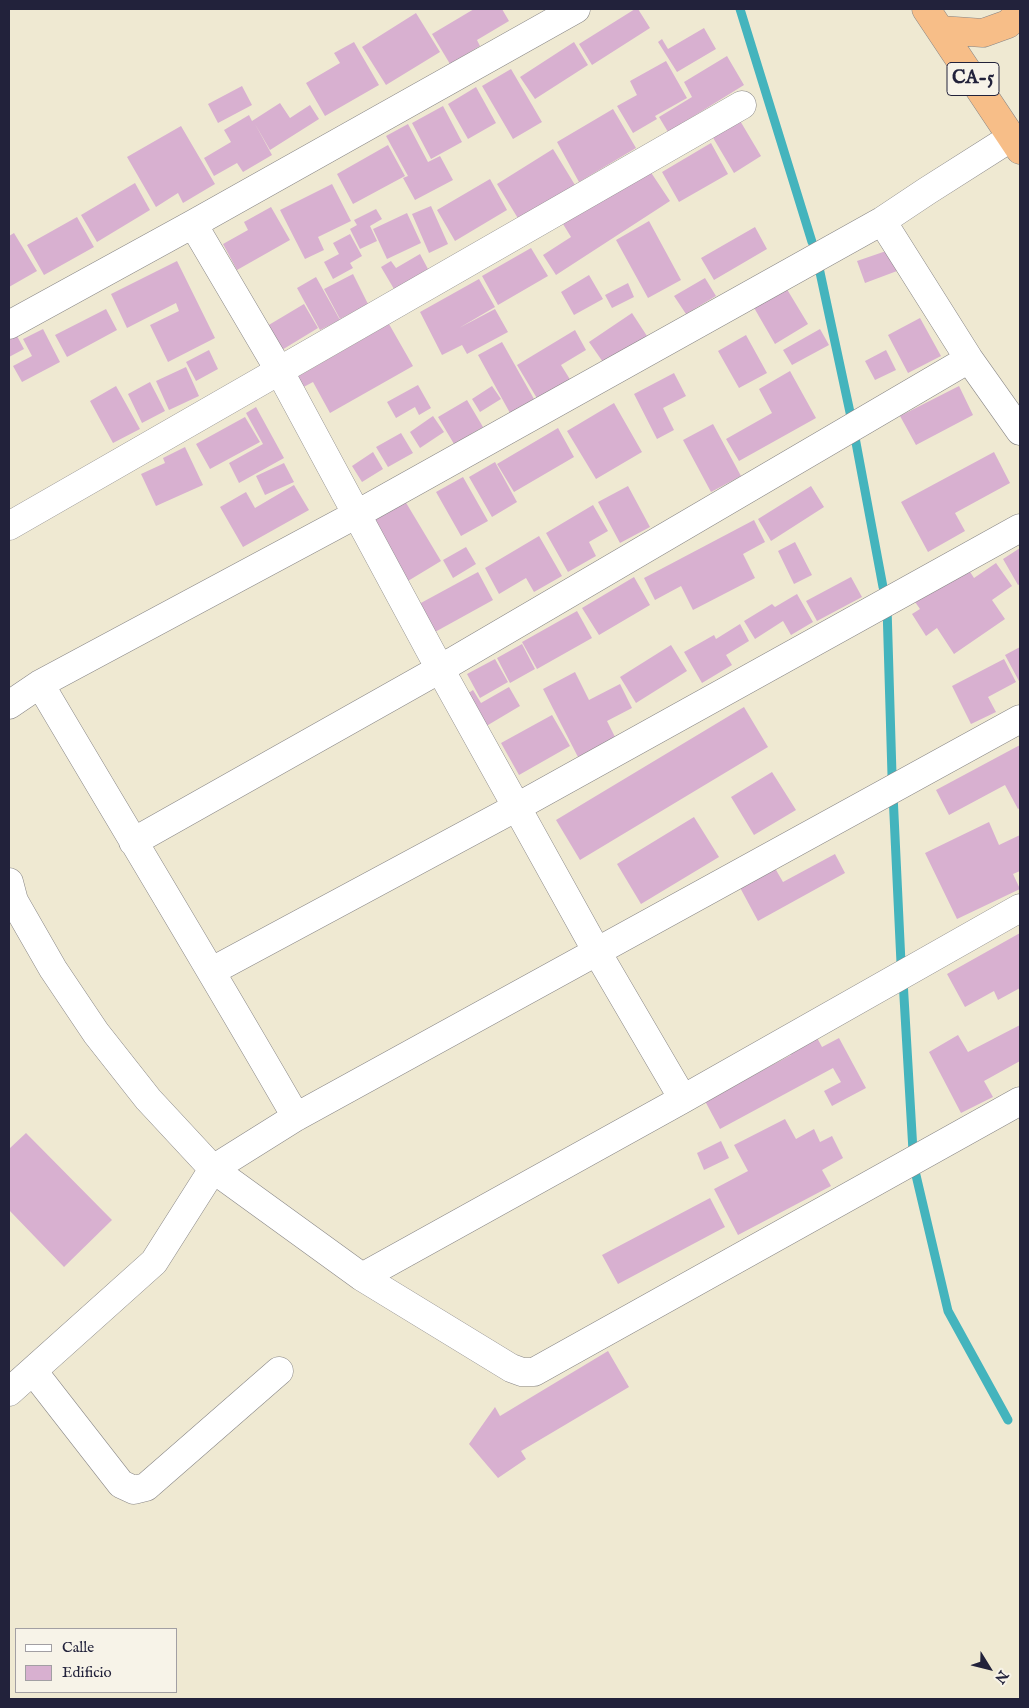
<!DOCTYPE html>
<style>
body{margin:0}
#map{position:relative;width:1029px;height:1708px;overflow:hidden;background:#efe9d2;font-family:"IM FELL English",serif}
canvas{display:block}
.frame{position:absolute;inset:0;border:10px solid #22223b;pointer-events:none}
.legend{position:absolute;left:15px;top:1628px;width:162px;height:65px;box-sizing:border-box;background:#f7f3e8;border:1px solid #a29fa3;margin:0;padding:6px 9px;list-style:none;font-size:15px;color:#22223b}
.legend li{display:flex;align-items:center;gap:10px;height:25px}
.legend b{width:25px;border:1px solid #a29fa3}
.north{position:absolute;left:964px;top:1643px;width:50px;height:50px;-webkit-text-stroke:4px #f7f3e8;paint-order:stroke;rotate:126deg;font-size:14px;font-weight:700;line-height:20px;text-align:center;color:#22223b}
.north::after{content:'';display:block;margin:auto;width:18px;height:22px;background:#22223b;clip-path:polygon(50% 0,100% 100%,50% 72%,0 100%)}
</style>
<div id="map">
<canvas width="1029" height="1708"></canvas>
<div class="frame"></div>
<ul class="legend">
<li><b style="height:6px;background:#fff"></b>Calle</li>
<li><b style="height:14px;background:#d8b0d0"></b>Edificio</li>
</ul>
<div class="north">N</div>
</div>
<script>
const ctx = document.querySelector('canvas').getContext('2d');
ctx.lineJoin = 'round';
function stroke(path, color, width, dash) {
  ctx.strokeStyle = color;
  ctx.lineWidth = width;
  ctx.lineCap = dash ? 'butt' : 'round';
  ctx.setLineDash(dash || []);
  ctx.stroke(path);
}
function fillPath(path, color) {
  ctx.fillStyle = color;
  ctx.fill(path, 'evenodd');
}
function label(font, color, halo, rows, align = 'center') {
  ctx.font = font + ' "IM FELL English",serif';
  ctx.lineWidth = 4.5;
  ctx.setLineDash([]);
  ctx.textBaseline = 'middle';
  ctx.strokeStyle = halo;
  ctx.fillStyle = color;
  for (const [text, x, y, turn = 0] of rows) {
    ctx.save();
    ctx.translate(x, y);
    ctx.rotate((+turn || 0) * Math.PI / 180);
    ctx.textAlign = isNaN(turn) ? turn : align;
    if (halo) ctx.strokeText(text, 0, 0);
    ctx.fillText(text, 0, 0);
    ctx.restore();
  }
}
stroke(new Path2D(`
 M740 9 812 242
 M818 263 851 417
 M854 432 883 587
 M887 607 892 775
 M893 794 901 963
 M903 980 913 1151
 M915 1171 948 1311 1008 1420`), '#44b4bd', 9);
fillPath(new Path2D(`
 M474 9H502L509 21 477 40 480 46 450 64 432 34Z
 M635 9H638L650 28 592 65 579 44Z
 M416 13 440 52 386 85 362 47Z
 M704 28 716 49 677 72 658 42 662 39 668 49Z
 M354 42 379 85 325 116 306 83 340 63 334 53Z
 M574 42 588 65 535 99 520 77Z
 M727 56 744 85 668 132 659 117 692 97 684 82Z
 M666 61 687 98 655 116 657 119 633 133 617 106 637 95 630 81Z
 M511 69 542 122 513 139 482 86Z
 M242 86 252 105 218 123 208 104Z
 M476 87 496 123 468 139 448 104Z
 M280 103 290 118 310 105 319 119 270 150 255 124 272 155 243 172 237 163 214 176 204 158 231 142 224 130 249 115 252 121Z
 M443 106 462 142 431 159 412 123Z
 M613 109 636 148 579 182 557 142Z
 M739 119 761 156 734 173 712 136Z
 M408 124 428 162 440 156 453 180 415 200 403 178 408 176 386 136Z
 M181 126 215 184 183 203 178 193 156 207 127 157Z
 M711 143 728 174 679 202 662 172Z
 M388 145 405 176 353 204 337 174Z
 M553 149 575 185 519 220 497 184Z
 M648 168 670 201 556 275 543 255 571 237 563 224Z
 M490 179 507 210 455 241 437 210Z
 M135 183 150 210 97 242 81 215Z
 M332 184 351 221 318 237 324 250 305 259 280 210Z
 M431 206 448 244 429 253 412 214Z
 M271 207 290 240 237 270 223 244 248 230 244 222Z
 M376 209 382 219 370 226 377 241 360 249 350 229 357 225 354 220Z
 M407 213 421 243 387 259 373 229Z
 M77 217 94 247 44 275 27 245Z
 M649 221 681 280 648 298 616 240Z
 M755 227 767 249 714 280 701 258Z
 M14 233 37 271 9 287V236Z
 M350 234 362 256 350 263 353 268 333 279 324 262 339 254 333 243Z
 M531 248 548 276 498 305 482 276Z
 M889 250 897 271 865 283 857 261Z
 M420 254 428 269 394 289 381 267 391 261 396 268Z
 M177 261 215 338 168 362 150 325 179 311 176 303 127 328 111 294Z
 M353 274 368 304 340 319 324 289Z
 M589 275 603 299 574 315 561 292Z
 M316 277 340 320 320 330 297 288Z
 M705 278 716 296 686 314 674 296Z
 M479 279 495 307 459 328 495 309 508 332 467 354 462 345 442 355 420 312Z
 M628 283 634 297 612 308 605 295Z
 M785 286 808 324 775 344 753 306Z
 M304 304 318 328 272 356 257 332Z
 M106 309 117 330 67 357 55 335Z
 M632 313 647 336 605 365 589 342Z
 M920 318 941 356 908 373 888 335Z
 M389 324 413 366 330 413 313 382 298 390 292 380Z
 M43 329 60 362 22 382 13 366 32 356 23 339Z
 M820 329 829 345 792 365 783 350Z
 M575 330 586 350 561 365 571 381 538 400 517 365Z
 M746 335 767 373 739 388 718 351Z
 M17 336 24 349 9 357V340Z
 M502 342 534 399 510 413 478 355Z
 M209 350 218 369 196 381 186 362Z
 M886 350 896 370 875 380 865 361Z
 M186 367 199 396 169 410 156 381Z
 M790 371 816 418 739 461 726 439 772 413 759 389Z
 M674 373 686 396 663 408 674 430 657 439 634 394Z
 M150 382 165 411 142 423 128 394Z
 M418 385 431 408 419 415 415 407 396 418 387 402Z
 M116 386 140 429 113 443 90 401Z
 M492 386 501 399 480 412 472 399Z
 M959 386 973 415 916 445 900 416Z
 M467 400 483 427 454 444 438 417Z
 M614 403 642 452 596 479 567 431Z
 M256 407 284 458 239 483 229 463 263 444 246 413Z
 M433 416 444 432 420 448 410 432Z
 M245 417 260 442 210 469 196 444Z
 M713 424 741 476 711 492 683 440Z
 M558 428 574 457 514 492 497 464Z
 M401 433 413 453 388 467 376 447Z
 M185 447 203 485 156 506 141 474 165 463 163 458Z
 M373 452 383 469 362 482 352 466Z
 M994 452 1010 483 955 513 965 531 928 552 901 502Z
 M495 462 517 502 492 517 469 477Z
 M284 463 294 482 265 495 256 476Z
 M463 477 488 521 461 536 436 492Z
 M294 485 309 510 243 547 220 507 246 492 255 508Z
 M628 486 650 527 620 543 598 502Z
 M811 486 824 507 771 541 758 519Z
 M405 501 441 561 403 584 367 525Z
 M593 505 608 531 589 542 596 556 568 572 546 533Z
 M754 520 765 542 743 554 755 578 693 610 681 586 655 600 644 578Z
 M539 536 562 576 534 592 526 578 499 594 485 568Z
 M795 542 812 575 794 584 778 551Z
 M466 547 476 564 453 578 443 560Z
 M1020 548V584L1018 585 1003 559Z
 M996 563 1012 586 992 600 1005 619 954 654 937 628 926 636 912 614 920 609 913 599 965 564 974 578Z
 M478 572 493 600 435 632 419 604Z
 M634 577 650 605 599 635 582 608Z
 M851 577 862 597 817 621 806 601Z
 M797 594 813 622 791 635 783 621 755 639 744 621 772 604 775 607Z
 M577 611 592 638 537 669 522 642Z
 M740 624 749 641 726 655 732 665 702 683 684 652 714 635 716 639Z
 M522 644 535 669 510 683 497 658Z
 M671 645 687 671 636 703 620 677Z
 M1020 647V683L1005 655Z
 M495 659 508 682 480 698 467 674Z
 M1004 659 1016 682 988 697 996 712 971 724 952 686Z
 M575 672 589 700 620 684 632 708 607 721 615 737 578 757 543 689Z
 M509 687 520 706 483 728 464 696 473 690 481 703Z
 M744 707 768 747 580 860 556 820Z
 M552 715 570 746 519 775 501 743Z
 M1020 745V808L1018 809 1005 785 949 815 936 790Z
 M772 772 796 810 754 835 731 797Z
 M694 817 719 857 641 904 617 864Z
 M989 822 999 845 1020 835V871L1013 874 1020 889 957 919 925 853Z
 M835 854 845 873 758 921 737 882 772 863 783 882Z
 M1020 933V988L998 1000 994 991 965 1007 947 974Z
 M1020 1025V1061L984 1081 993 1097 961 1113 929 1052 958 1035 968 1052Z
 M815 1034 822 1047 839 1038 866 1088 832 1106 824 1091 841 1082 833 1068 720 1129 705 1101 791 1055 787 1048Z
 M785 1119 796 1139 814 1129 820 1142 832 1136 843 1158 822 1170 831 1186 738 1235 714 1189 748 1171 734 1145Z
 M26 1133 112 1220 64 1267 9 1210V1149Z
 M721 1141 729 1158 704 1170 697 1153Z
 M710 1198 725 1227 618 1284 602 1255Z
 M608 1351 629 1387 521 1451 526 1459 498 1478 469 1444 495 1407 500 1416Z`), '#d8b0d0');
const minor = new Path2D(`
 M882 221 969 359 1020 431
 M193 224 279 370 440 669 597 952 683 1099
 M9 325 193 224 576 9
 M9 526 742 105
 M40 684C125 828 212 971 296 1117
 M9 705 40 684 357 514 882 221 927 191 1012 137
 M133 842 440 669 969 359
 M9 882 14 901 53 969 96 1033 148 1099 213 1169 362 1277 511 1368 522 1372H534L1020 1101
 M212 971 517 807 1020 528
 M362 1277 683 1099 1020 908
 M33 1371 121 1484 134 1490 146 1487 279 1371
 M9 1392 154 1262 213 1169 296 1117 1020 719`);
const trunk = new Path2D(`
 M926 9 1020 150
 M941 30 983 33 1008 24 1020 12`);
stroke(minor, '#888686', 29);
stroke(trunk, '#888686', 29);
stroke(minor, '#fff', 28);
stroke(trunk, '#f7be88', 28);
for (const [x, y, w] of [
 [973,79,52]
]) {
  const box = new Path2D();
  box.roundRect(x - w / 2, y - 16.5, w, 33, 4);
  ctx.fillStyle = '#f7f3e8';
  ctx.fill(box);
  stroke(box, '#22223b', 1);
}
label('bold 19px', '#22223b', null, [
 ["CA-5",973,79]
]);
</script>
